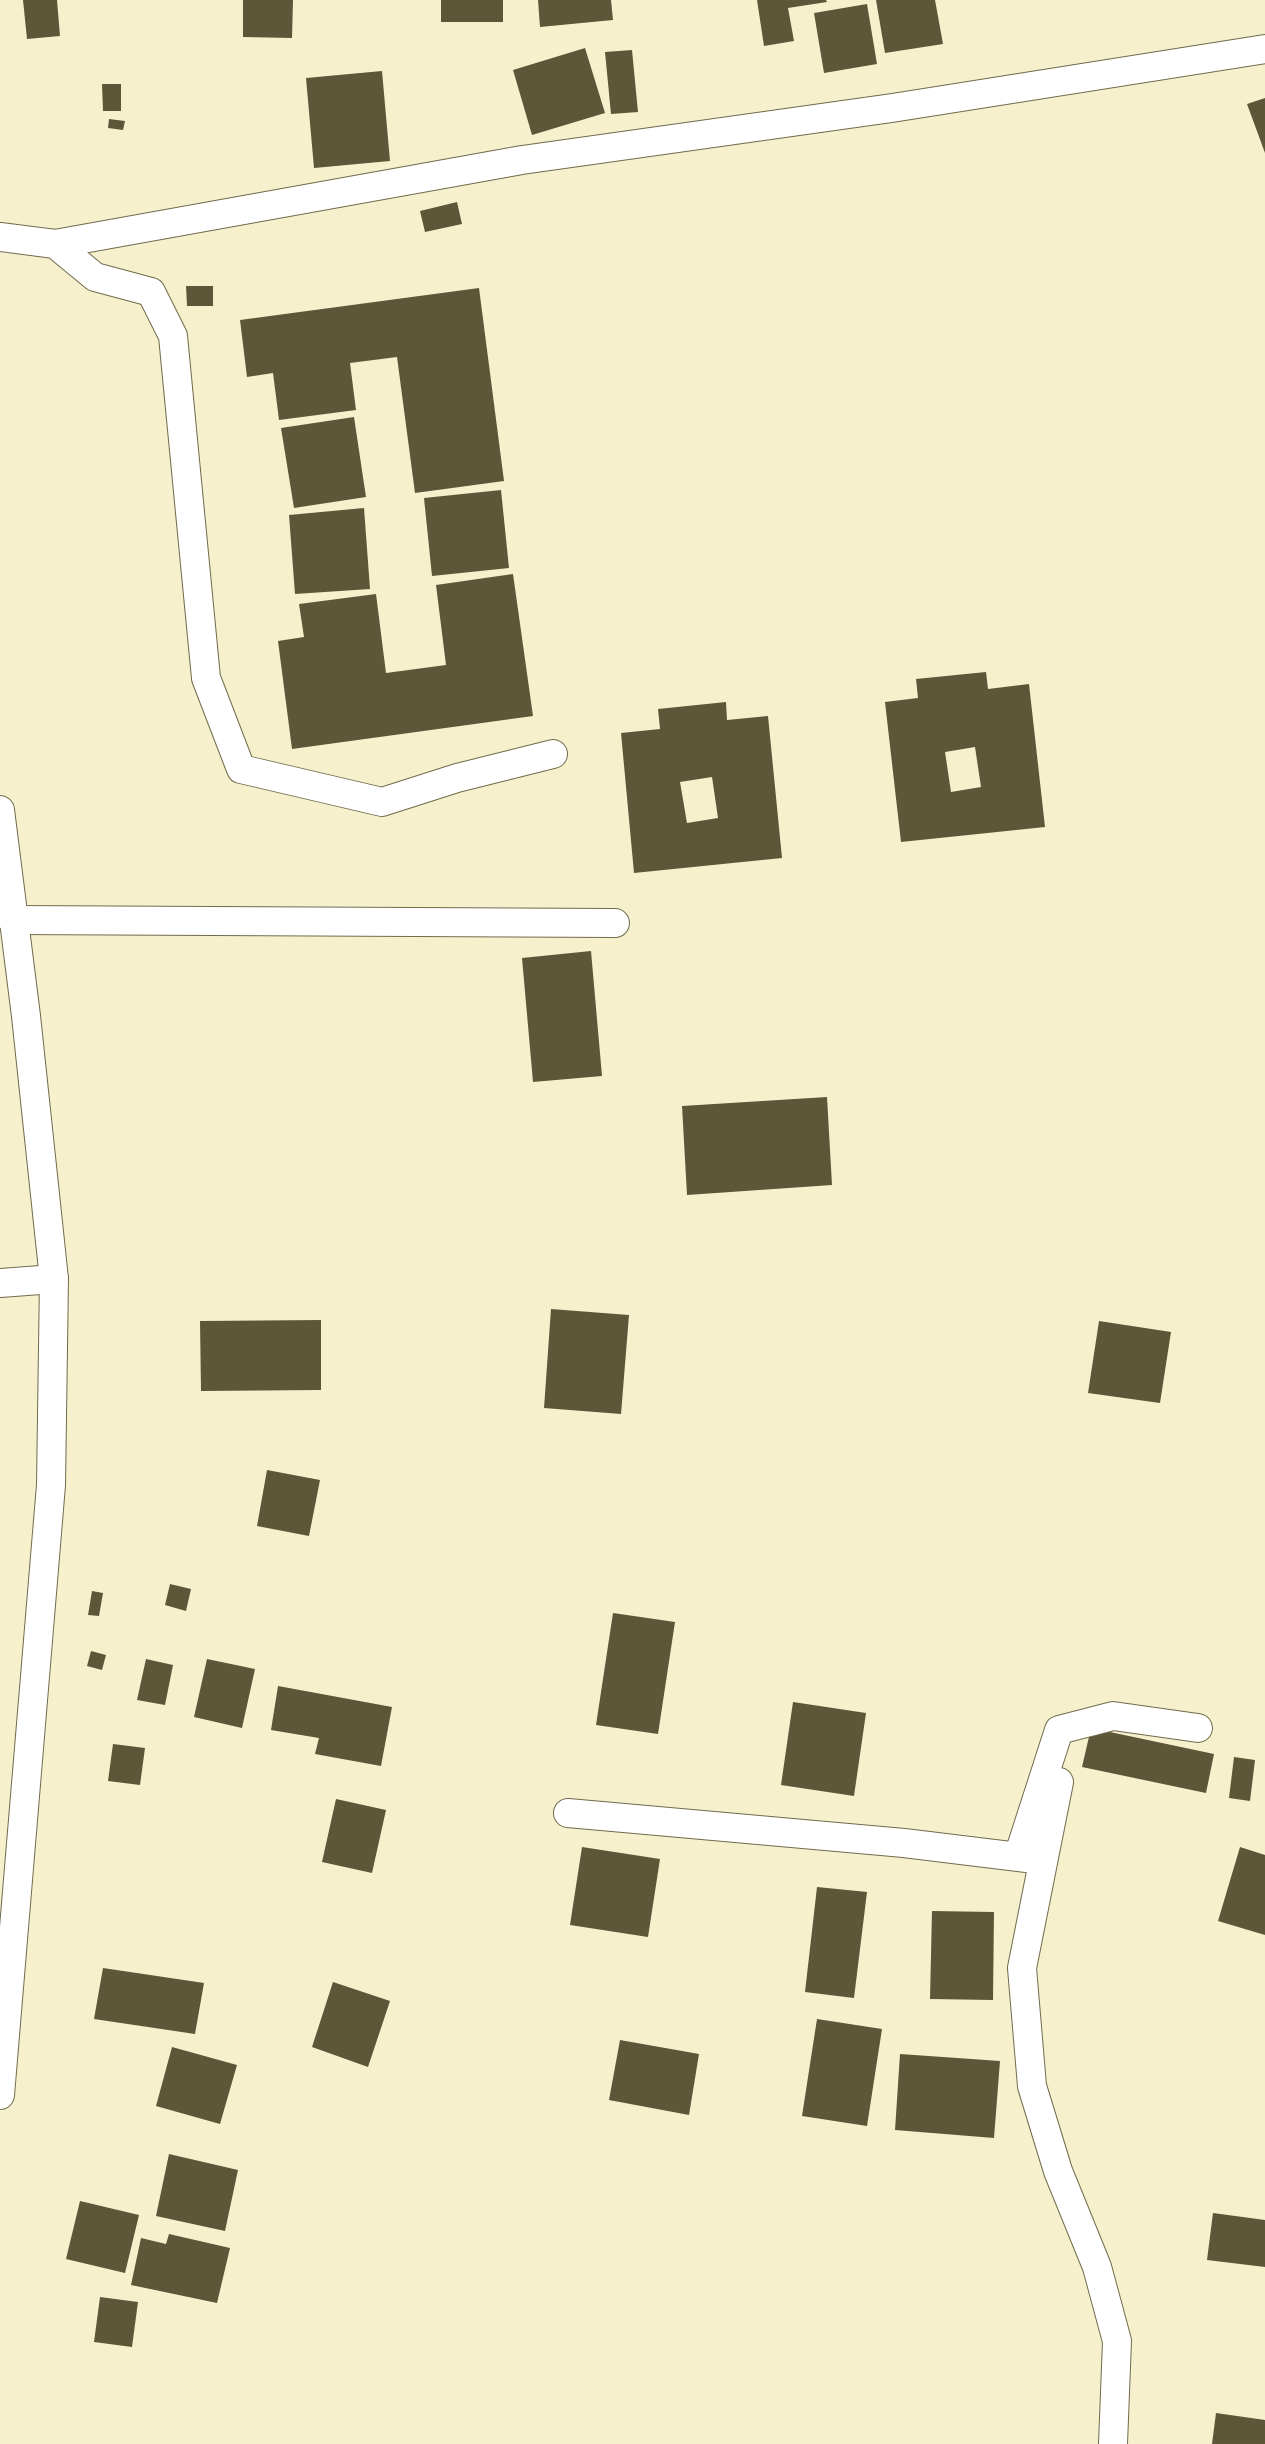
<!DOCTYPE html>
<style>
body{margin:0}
canvas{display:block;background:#f6f0cd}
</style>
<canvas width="1265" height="2444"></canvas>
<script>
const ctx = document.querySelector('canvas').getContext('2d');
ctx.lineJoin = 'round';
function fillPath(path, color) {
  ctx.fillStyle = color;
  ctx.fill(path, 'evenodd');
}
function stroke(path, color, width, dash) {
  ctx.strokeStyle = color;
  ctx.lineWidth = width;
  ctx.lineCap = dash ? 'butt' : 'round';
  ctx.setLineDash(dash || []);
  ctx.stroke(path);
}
fillPath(new Path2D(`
 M23 0H57L60 36 27 39Z
 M243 0H293L292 38 243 37Z
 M441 0H503V22H441Z
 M538 0H611L613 20 540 27Z
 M757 0H826L827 2 788 8 794 41 764 46Z
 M876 0H935L943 44 885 53Z
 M867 4 877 64 824 73 814 13Z
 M585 48 605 113 532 135 513 70Z
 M632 50 638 112 611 114 605 52Z
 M382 71 390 161 314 168 306 78Z
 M102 84H121V111H103Z
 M1265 98V153L1247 104Z
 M109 119 125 121 123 130 108 128Z
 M457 202 462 224 425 232 420 211Z
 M186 286H213V306H187Z
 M479 288 504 481 415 493 397 357 350 363 356 410 279 420 273 373 247 377 240 320Z
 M354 417 366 497 294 508 281 428Z
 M501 490 509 568 432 576 424 498Z
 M364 508 370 589 295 594 289 515Z
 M513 574 533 716 292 749 278 641 304 637 299 604 376 594 386 673 446 665 436 585Z
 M986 672 988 689 1029 684 1045 827 901 842 885 702 918 698 916 679ZM975 747 981 787 951 792 945 752Z
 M726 702 727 720 768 716 782 858 634 873 621 733 660 729 658 709ZM712 777 718 818 687 823 680 782Z
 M591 951 602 1076 533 1082 522 958Z
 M827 1097 832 1185 687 1195 682 1106Z
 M551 1309 629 1315 621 1414 544 1408Z
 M321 1320V1390L201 1391 200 1321Z
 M1099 1321 1171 1332 1160 1403 1088 1393Z
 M267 1470 320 1480 309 1536 257 1526Z
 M170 1584 191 1589 186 1611 165 1605Z
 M92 1591 103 1593 99 1616 88 1615Z
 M613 1613 675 1622 658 1734 596 1725Z
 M91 1651 106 1655 102 1670 87 1666Z
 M146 1659 173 1665 165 1705 137 1700Z
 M207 1659 255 1669 242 1728 194 1717Z
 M278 1686 392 1707 381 1766 315 1754 319 1738 271 1730Z
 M793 1702 866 1713 854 1796 781 1785Z
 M1091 1728 1214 1754 1206 1793 1082 1767Z
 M113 1744 145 1748 140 1785 108 1781Z
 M1234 1757 1255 1760 1250 1801 1229 1798Z
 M336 1799 386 1810 372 1873 322 1862Z
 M582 1847 660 1859 648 1937 570 1925Z
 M1240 1847 1265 1855V1935L1218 1921Z
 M817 1887 867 1892 854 1998 805 1992Z
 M932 1911 994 1912 993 2000 930 1999Z
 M103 1968 204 1983 195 2034 94 2019Z
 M333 1982 390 2001 368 2067 312 2047Z
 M817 2019 882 2029 867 2126 802 2116Z
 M620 2040 699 2054 689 2115 609 2100Z
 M172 2047 237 2065 220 2124 156 2106Z
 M900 2054 1000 2061 994 2138 895 2130Z
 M169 2154 238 2170 225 2231 156 2216Z
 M80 2201 139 2215 125 2273 66 2259Z
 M1213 2213 1265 2220V2267L1207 2260Z
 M169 2234 230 2248 217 2303 131 2285 141 2238 166 2244Z
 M100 2297 138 2302 132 2347 94 2342Z
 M1216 2413 1265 2420V2444H1212Z`), '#5d5739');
const minor = new Path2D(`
 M0 237 55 244 522 160 892 108 1265 49
 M55 244 95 277 151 292 173 336 206 678 241 769 382 802 457 778 553 754
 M12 920 615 923
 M0 1283 54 1279
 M1059 1782 1022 1968 1032 2086 1058 2171 1097 2267 1117 2341 1113 2444
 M568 1813 904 1843 1043 1860
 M1018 1857 1059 1730 1113 1716 1198 1728`);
const secondary = new Path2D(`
 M0 810 26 1016 54 1279 51 1485 0 2095`);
stroke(minor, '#716b4c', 30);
stroke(secondary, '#716b4c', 30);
stroke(minor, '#fff', 28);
stroke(secondary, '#fff', 28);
</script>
